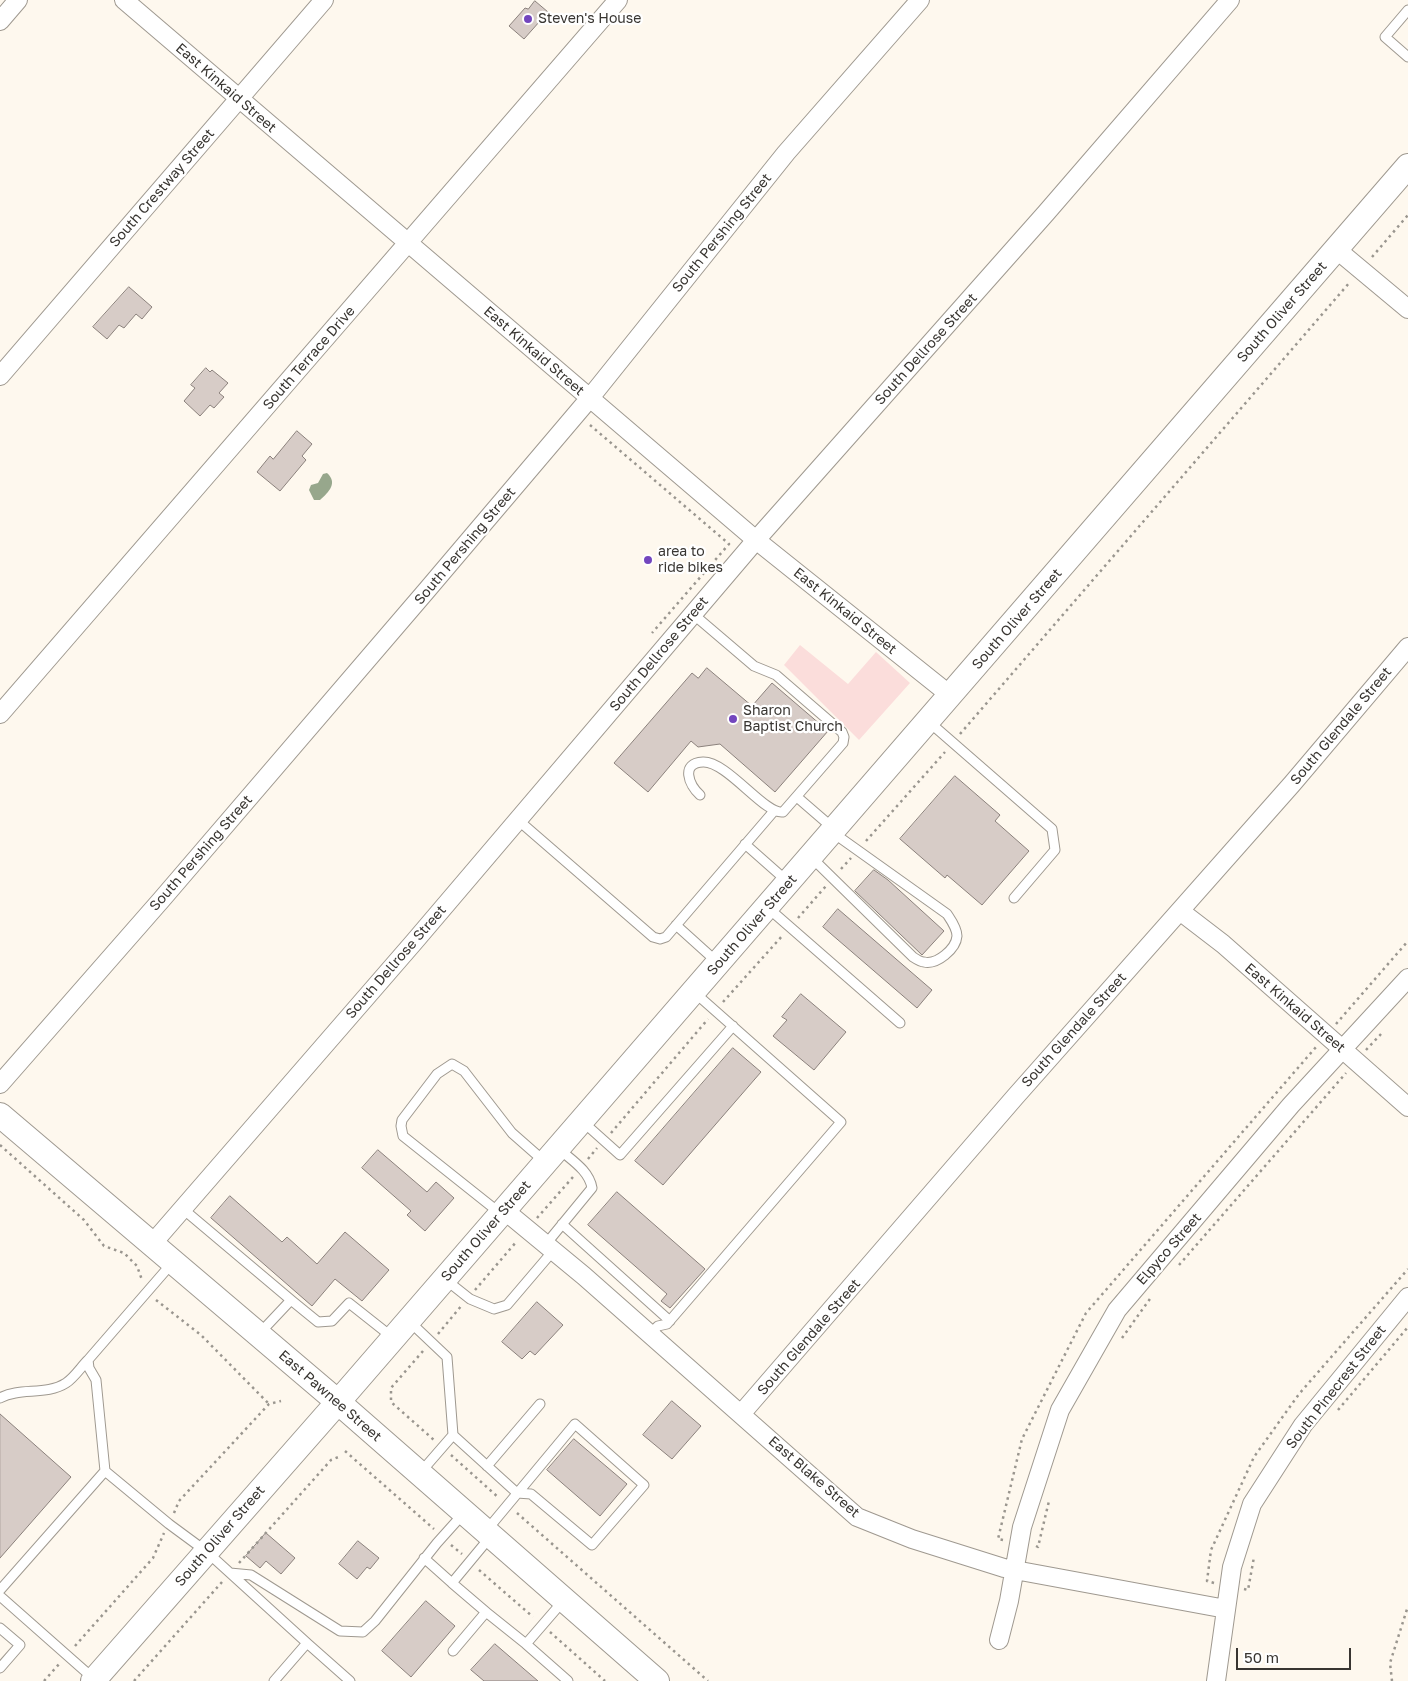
<!DOCTYPE html>
<style>
body{margin:0}
#map{position:relative;width:1408px;height:1681px;overflow:hidden;background:#fef8ee;font-family:"Golos Text",sans-serif}
canvas{display:block}
.scale{position:absolute;left:1236px;top:1648px;width:115px;height:22px;box-sizing:border-box;border:2px solid #383531;border-top:0;padding-left:6px;font-size:15px;line-height:18px;white-space:nowrap;color:#383531;-webkit-text-stroke:4px #fff;paint-order:stroke}
</style>
<div id="map">
<canvas width="1408" height="1681"></canvas>
<div class="scale">50 m</div>
</div>
<script>
const ctx = document.querySelector('canvas').getContext('2d');
ctx.lineJoin = 'round';
function fillPath(path, color) {
  ctx.fillStyle = color;
  ctx.fill(path, 'evenodd');
}
function stroke(path, color, width, dash) {
  ctx.strokeStyle = color;
  ctx.lineWidth = width;
  ctx.lineCap = dash ? 'butt' : 'round';
  ctx.setLineDash(dash || []);
  ctx.stroke(path);
}
function label(font, color, halo, rows, align = 'center') {
  ctx.font = font + ' "Golos Text",sans-serif';
  ctx.lineWidth = 4.5;
  ctx.setLineDash([]);
  ctx.textBaseline = 'middle';
  ctx.strokeStyle = halo;
  ctx.fillStyle = color;
  for (const [text, x, y, turn = 0] of rows) {
    ctx.save();
    ctx.translate(x, y);
    ctx.rotate((+turn || 0) * Math.PI / 180);
    ctx.textAlign = isNaN(turn) ? turn : align;
    if (halo) ctx.strokeText(text, 0, 0);
    ctx.fillText(text, 0, 0);
    ctx.restore();
  }
}
fillPath(new Path2D(`
 M800 645 848 684 876 652 910 683 859 740 784 665Z`), '#fbdddb');
fillPath(new Path2D(`
 M327 473C338 483 329 492 320 500H314L309 490 311 485 318 483 323 474Z`), '#97a78c');
const building = new Path2D(`
 M535 1 548 12 524 39 509 26 525 8 528 9Z
 M129 287 152 307 142 319 136 314 124 328 119 325 107 339 93 327Z
 M206 368 210 372 212 370 228 383 219 393 224 397 214 408 210 405 200 416 184 401 195 388 191 385Z
 M297 431 312 444 302 456 306 460 280 491 257 472 270 456 273 459Z
 M707 668 752 706 772 683 828 731 775 792 720 744 698 747 691 741 648 792 614 763 692 673 698 678Z
 M955 776 1000 815 995 821 1029 851 982 905 947 875 945 878 900 839Z
 M874 870 888 880 944 931 922 955 855 891Z
 M838 909 932 990 917 1008 823 927Z
 M801 994 846 1032 814 1070 773 1036 787 1020 782 1017Z
 M733 1048 761 1072 663 1185 635 1161Z
 M378 1150 427 1192 436 1182 454 1198 425 1231 407 1215 411 1211 362 1168Z
 M617 1192 705 1269 670 1308 661 1301 667 1294 588 1225Z
 M230 1196 282 1242 287 1237 317 1264 345 1232 389 1270 362 1301 335 1279 312 1306 211 1218Z
 M537 1302 563 1325 535 1355 530 1351 522 1359 502 1342Z
 M672 1401 701 1426 672 1459 643 1435Z
 M0 1414 71 1477 0 1558Z
 M574 1439 627 1484 600 1516 547 1470Z
 M266 1533 295 1558 281 1574 266 1561 260 1568 246 1556Z
 M358 1541 379 1558 370 1569 367 1567 357 1579 339 1564Z
 M426 1601 455 1626 411 1677 382 1651Z
 M495 1644 538 1681H484L471 1670Z`);
fillPath(building, '#d7ccc7');
stroke(building, '#8b817c', 1);
const lane = new Path2D(`
 M1408 10 1385 37 1408 57
 M693 614 754 666 776 675 842 732 844 737 843 743 783 812C765 815 727 761 703 762 680 763 689 785 700 795
 M928 721 1052 829 1055 850 1014 898
 M797 797 834 829
 M518 820 653 937 660 939 666 937 774 811
 M745 844 788 882
 M811 857 913 957C916 959 921 962 924 962 937 965 956 949 957 936 957 928 951 920 947 914L832 832
 M767 907 900 1023
 M676 925 717 962
 M582 1121 620 1155 733 1026
 M183 1209 291 1300
 M501 1214 403 1136 401 1126 402 1120 437 1074 452 1064 464 1071 512 1133 545 1162
 M562 1224 670 1321
 M546 1244 592 1188C589 1170 571 1160 558 1148
 M173 1262 88 1360 89 1368 96 1380 105 1471 169 1524 207 1552 307 1643 274 1681
 M446 1280 470 1299 494 1309 507 1305 553 1251
 M409 1321 447 1357 453 1435 517 1493 531 1494 592 1545 644 1485 575 1424 486 1531
 M259 1334 291 1300 318 1322 332 1321 349 1303 392 1337
 M650 1334 658 1326 667 1324 841 1122 694 992
 M0 1398C20 1387 46 1396 66 1383 74 1378 81 1367 88 1360
 M487 1466 540 1404
 M420 1473 453 1435
 M424 1558 452 1583 491 1536
 M230 1573 251 1575 340 1631 363 1632 375 1621 437 1543 463 1514
 M452 1583 486 1612
 M0 1590 105 1471
 M0 1596 94 1679
 M0 1628 20 1645 0 1668
 M307 1643 350 1681
 M526 1644 568 1681
 M453 1651 486 1612 526 1644 564 1600`);
const street = new Path2D(`
 M124 0 756 540 950 695
 M0 21 18 0
 M1336 249 1408 309
 M0 376 324 0
 M0 714 618 0
 M1180 911 1223 944 1408 1107
 M0 1084 162 899 427 590 589 399 786 153 920 0
 M504 1210 584 1276 857 1517 912 1539 1004 1568 1226 1609
 M152 1244 414 942 756 540 1046 213 1230 0
 M741 1414 1015 1097 1292 784 1408 647
 M999 1640 1009 1601 1022 1527 1060 1410 1117 1310 1291 1105 1408 978
 M1216 1681 1232 1567 1252 1504 1303 1425 1408 1297`);
const secondary = new Path2D(`
 M0 1115 338 1402 657 1681
 M93 1681 338 1402 1408 166`);
stroke(lane, '#9f9990', 11);
stroke(street, '#9f9990', 20);
stroke(secondary, '#9f9990', 26);
stroke(new Path2D(`
 M1372 257 1408 215
 M590 425 729 544 652 633
 M960 734 1350 282
 M866 841 945 752
 M841 869 851 858
 M798 918 826 886
 M723 1002 783 935
 M1336 1024 1408 941
 M1366 1050 1381 1034
 M611 1133 708 1019
 M0 1145 84 1220 104 1246 124 1253 137 1266 142 1280
 M588 1159 597 1148
 M537 1218 573 1177
 M1179 1265 1346 1073
 M475 1290 517 1241
 M156 1300 201 1335 269 1404
 M438 1334 462 1305
 M1122 1338 1152 1296
 M423 1351 391 1388V1402L434 1440
 M1338 1410 1408 1327
 M345 1451 434 1529
 M451 1455 499 1498
 M174 1513 179 1501 269 1404 281 1401
 M517 1513 708 1681
 M1003 1540 998 1539 1022 1439 1086 1313 1316 1047
 M451 1545 462 1554
 M1036 1546 1038 1547 1049 1501
 M239 1563 331 1460 341 1456
 M479 1570 533 1617
 M1214 1583 1207 1581 1211 1550 1254 1457 1299 1394 1408 1269
 M1244 1589 1248 1590 1254 1557
 M550 1632 605 1681
 M75 1646 153 1558 164 1533
 M44 1681 60 1663
 M134 1681 222 1582
 M1392 1681 1390 1663 1408 1606`), '#9a968f', 2.5, [2.5, 4]);
stroke(lane, '#fff', 9);
stroke(street, '#fff', 18);
stroke(secondary, '#fff', 24);
for (const [x, y, r, color] of [
 [528,19,5,"#7346be"],
 [648,560,5,"#7346be"],
 [733,719,5,"#7346be"]
]) {
  const dot = new Path2D();
  dot.arc(x, y, r, 0, 2 * Math.PI);
  ctx.fillStyle = color;
  ctx.fill(dot);
  stroke(dot, '#fff', 2);
}
label('14px', '#383531', '#fff', [
 ["Steven's House",538,19],
 ["area to",658,552],
 ["ride bikes",658,568],
 ["Sharon",743,711],
 ["Baptist Church",743,727]
], 'left');
label('14px', '#383531', '#fff', [
 ["East Kinkaid Street",226,88,41],
 ["South Crestway Street",162,188,-49],
 ["South Pershing Street",722,233,-51],
 ["South Oliver Street",1282,312,-49],
 ["South Dellrose Street",926,349,-48],
 ["East Kinkaid Street",534,351,41],
 ["South Terrace Drive",309,358,-49],
 ["South Pershing Street",465,546,-50],
 ["East Kinkaid Street",845,611,39],
 ["South Oliver Street",1017,619,-49],
 ["South Dellrose Street",659,654,-50],
 ["South Glendale Street",1341,726,-50],
 ["South Pershing Street",201,853,-49],
 ["South Oliver Street",752,925,-49],
 ["South Dellrose Street",396,962,-49],
 ["East Kinkaid Street",1295,1008,41],
 ["South Glendale Street",1074,1030,-48],
 ["South Oliver Street",486,1231,-49],
 ["Elpyco Street",1169,1249,-49],
 ["South Glendale Street",809,1337,-49],
 ["South Pinecrest Street",1336,1387,-52],
 ["East Pawnee Street",330,1396,41],
 ["East Blake Street",814,1477,41],
 ["South Oliver Street",220,1536,-49]
]);
</script>
